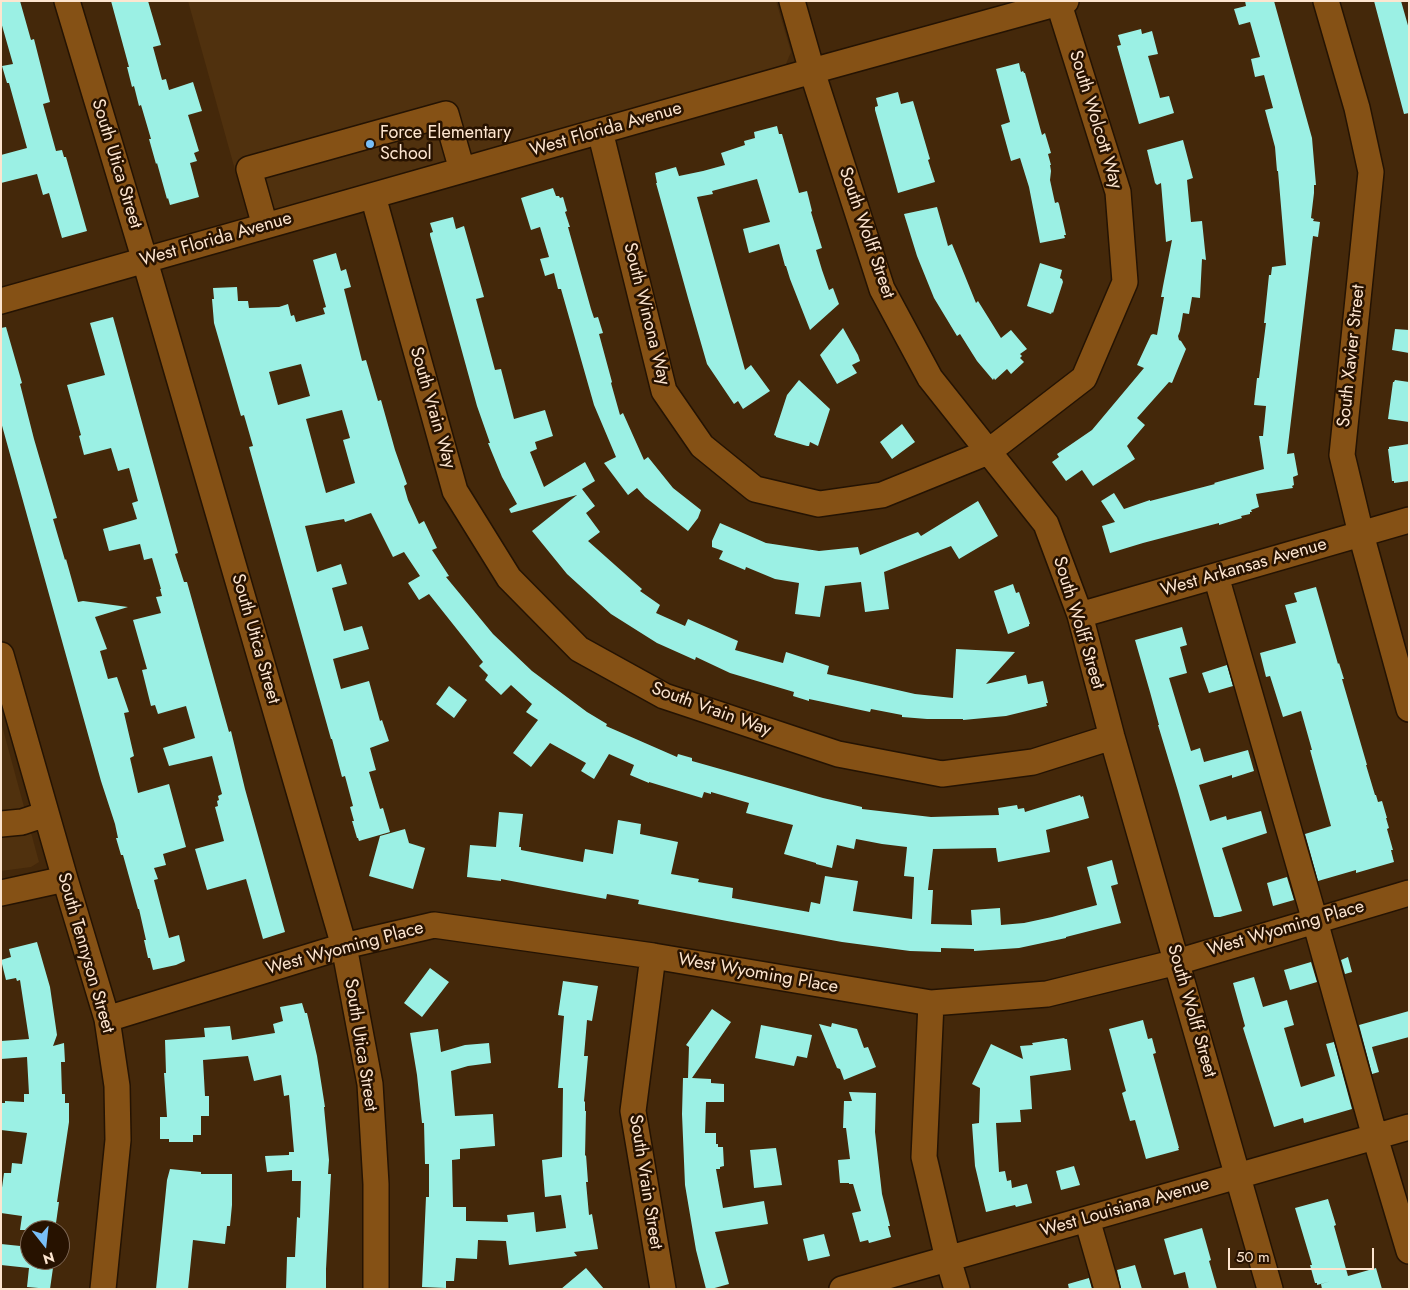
<!DOCTYPE html>
<style>
body{margin:0}
#map{position:relative;width:1410px;height:1290px;overflow:hidden;background:#44280a;font-family:Jost,sans-serif}
canvas{display:block}
.frame{position:absolute;inset:0;border:2px solid #fde5cf;pointer-events:none}
.north{position:absolute;left:20px;top:1220px;width:50px;height:50px;box-sizing:border-box;background:#271200;border:1px solid #7d6653;border-radius:50%;rotate:164deg;font-size:14px;font-weight:700;line-height:20px;text-align:center;color:#fde5cf}
.north::after{content:'';display:block;margin:auto;width:18px;height:22px;background:#79bff8;clip-path:polygon(50% 0,100% 100%,50% 72%,0 100%)}
.scale{position:absolute;left:1228px;top:1248px;width:146px;height:22px;box-sizing:border-box;border:2px solid #fde5cf;border-top:0;padding-left:6px;font-size:15px;line-height:18px;white-space:nowrap;color:#fde5cf;-webkit-text-stroke:4px #271200;paint-order:stroke}
</style>
<div id="map">
<canvas width="1410" height="1290"></canvas>
<div class="frame"></div>
<div class="north">N</div>
<div class="scale">50 m</div>
</div>
<script>
const ctx = document.querySelector('canvas').getContext('2d');
ctx.lineJoin = 'round';
function fillPath(path, color) {
  ctx.fillStyle = color;
  ctx.fill(path, 'evenodd');
}
function stroke(path, color, width, dash) {
  ctx.strokeStyle = color;
  ctx.lineWidth = width;
  ctx.lineCap = dash ? 'butt' : 'round';
  ctx.setLineDash(dash || []);
  ctx.stroke(path);
}
function label(font, color, halo, rows, align = 'center') {
  ctx.font = font + ' Jost,sans-serif';
  ctx.lineWidth = 5;
  ctx.setLineDash([]);
  ctx.textBaseline = 'middle';
  ctx.strokeStyle = halo;
  ctx.fillStyle = color;
  for (const [text, x, y, turn = 0] of rows) {
    ctx.save();
    ctx.translate(x, y);
    ctx.rotate((+turn || 0) * Math.PI / 180);
    ctx.textAlign = isNaN(turn) ? turn : align;
    if (halo) ctx.strokeText(text, 0, 0);
    ctx.fillText(text, 0, 0);
    ctx.restore();
  }
}
fillPath(new Path2D(`
 M188 1H776L791 52 786 64 778 69 249 220Z
 M1 722 39 862 31 867 1 871Z`), '#50310e');
fillPath(new Path2D(`
 M1 1H20L31 40 34 39 50 102 43 104 56 151 62 150 64 157H66L87 231 62 238 49 193 43 195 37 174 1 183V155L27 148 9 83H7L2 66 13 64 1 22Z
 M111 1H148L161 45 153 47 162 80 166 79 169 90 193 82 202 111 188 115 199 151 194 153 197 161 190 163 199 197 170 205 168 198 167 199 157 163 156 164 149 139H151L141 105 139 106 134 86 132 87 127 67H129Z
 M1245 1H1274L1312 138 1316 185H1314V193L1311 218 1314 219 1313 221 1320 222 1318 237 1313 236 1287 454 1294 453 1298 475 1293 477 1294 485 1292 486 1293 488 1256 494 1259 507 1251 510 1252 512H1250V514L1241 516 1242 518 1219 525V523L1143 543 1110 553 1102 526 1115 522 1101 501 1114 493 1124 509 1150 500V501L1215 484 1214 483 1264 469 1259 436H1263L1266 406 1254 405 1257 378H1259L1266 323H1264L1269 275H1271L1272 267 1286 265 1278 171H1277L1275 147 1265 110 1273 108 1264 75 1255 77 1251 59 1260 57 1250 22 1239 25 1234 9 1246 6Z
 M1374 1H1401L1409 29V113L1404 114Z
 M1141 29 1142 34 1152 31 1158 54 1148 56 1157 87 1160 98 1169 96 1174 113 1139 124 1117 46 1121 45 1118 35Z
 M1019 63 1021 72 1023 71 1024 73H1025L1042 135 1045 133 1051 153 1048 154 1051 165H1050L1051 171 1050 180 1055 203 1058 202 1059 204 1066 235H1064L1065 238 1040 243 1029 187 1020 158 1011 161 1001 125 1010 122 996 69Z
 M898 92 901 104 913 101 930 159 928 160 935 182 898 193 875 110V107L878 106 876 98Z
 M777 126 779 134H782L799 193 807 191 812 211 811 212 822 248 816 250 822 270 829 290 833 288 839 304 810 330 790 279 786 266H785L779 244 749 253 743 229 770 222 757 179 712 191 713 194 697 197 745 370 751 365 770 391 743 409 738 401 734 404 707 364 688 298 656 183H657L655 173 676 167 679 176 703 171 725 165 721 153 745 145 744 141 755 138 754 132Z
 M1183 140 1193 178 1187 180 1191 222 1202 221 1206 260 1202 259 1200 298 1192 297 1189 314 1183 313 1180 331 1178 336 1179 340 1181 341 1186 349 1172 383 1169 382 1137 418 1145 425 1127 446 1135 459 1093 486 1082 470 1066 481 1052 462 1059 457 1057 454 1092 430 1144 368 1137 365 1151 335 1153 334 1157 335 1164 297H1161L1163 286 1172 240 1166 242 1161 183 1157 185 1155 183 1147 150Z
 M553 188 556 196H559L560 198 563 197 567 211 565 212 570 227H568L591 309 594 318 598 317 603 333 599 334 612 382 611 383 620 415 623 413 644 460 648 457 673 488 701 510 698 518 688 531 645 497 637 488 628 495 604 463 616 457 594 405 561 289H558L554 273 545 276 540 259 549 257 540 227 531 230 521 198Z
 M937 207 948 246 952 244 976 303 978 301 1001 338 1011 330 1027 349 1020 354 1022 356 1020 358 1024 362 1011 374 1007 369 995 380 994 378 993 380 977 361 960 334 957 336 934 298 917 256 904 214Z
 M453 217 456 229 464 226 484 297 476 299 495 370 501 369 514 419 545 410 553 436 535 442 537 449 530 452 544 487 585 462 595 481 582 489 595 506 586 513 600 532 588 541 642 589 640 591 660 605 656 613 685 626 688 619 738 641 735 650 783 663 786 652 829 666 827 674 915 694 953 698 956 649 1015 652 986 684 1026 675 1028 684 1043 681 1048 703H1046L1047 706 1006 716 963 720V719H927L902 717V715L871 709 870 712 809 699V701L793 696 794 692 730 673 696 657 695 660 657 643 611 614 567 574 532 531 577 495 511 513 509 509 517 504 502 477 488 443H490L477 406 430 235V233L433 232 430 223Z
 M336 253 341 271 346 269 351 287 344 289 362 361 366 360 378 401 381 400 395 450 407 484 404 486 408 500 419 524 424 521 437 548 432 550 449 576 446 577 493 634 532 671 587 712 607 724 606 726 677 757 678 754 692 758V761L823 798 862 807V809L931 817 999 815 998 808 1017 805 1018 809 1024 808 1025 812 1080 795 1081 797 1083 796 1089 818 1046 830 1050 852 998 862 996 848 933 849 928 890H933L931 924 972 925 971 910 1000 908 1001 925 1024 923 1052 917 1097 905 1087 867 1112 860 1118 884 1111 886 1121 923 1066 937V938L1019 948 974 951V949L941 948V952L910 951 842 942 727 921 638 904 639 900 607 894 606 899 501 879V881L467 877 470 845 496 847 499 812 523 814 519 847H521V850L583 862 585 849 613 854 618 820 641 824 640 834 678 842 671 874 699 879 698 882 733 888 732 898 809 912 811 902 820 904 825 876 858 881 853 911 912 919 914 877 904 876 907 847 882 844 856 839 854 849 837 845 832 868 816 864V863L784 854 793 825 746 813 749 803 711 792V794L704 792 702 798 649 782V783L630 775 634 765 609 754 594 779 581 771 586 763 550 743 531 767 513 753 538 720 526 712 532 704 511 685 501 695 485 680 488 675 479 666 483 662 429 594 419 600 408 583 420 576 404 552 393 557 371 513 345 522 344 519 305 526 317 572 341 564 347 584 332 588 344 631 362 626 369 649 333 659 341 689 369 681 380 721 382 720 389 741 370 748 376 770 369 772 380 809 383 808 390 832 359 841 358 838H357L352 821H354L350 807 353 806 345 776 342 777 332 739H331L249 447 253 446 244 415 241 416 214 323 212 299H214L213 288 237 287 238 301H248L249 308 279 307 288 304 291 316 294 315 296 322 325 314 323 308 326 307 313 260ZM301 364 310 396 278 405 269 372ZM342 410 350 438 343 440 355 483 326 493 306 419Z
 M1040 263 1062 270 1060 278 1062 279 1063 282 1053 313 1052 312 1051 314 1027 306Z
 M113 317 178 553 175 554 184 582H187L229 732 231 731 245 789 285 932 263 939 246 879 207 890 195 849 224 841 215 807 218 806 217 801 219 800 218 796 222 794 212 756 169 766 163 748 195 738 186 706 158 714 155 705 151 706 142 670 147 669 133 620 161 613 156 597 162 596 160 589H161L152 558 144 560 140 544 109 551 103 529 137 519 132 503 138 501 129 468 118 471 111 448 84 455 79 436 81 435 67 385 105 375 90 323Z
 M6 327 22 383 20 384 34 439 57 518 53 519 65 560 66 559 78 602 83 601 128 607 95 617 107 649 100 651 108 679 117 677 129 712 124 713 134 756 130 758 138 793 169 784 186 847 163 854 166 865 154 868 158 879 154 880 169 938 179 935 185 961 176 965 153 970 150 958H148L144 940H146L139 909H138L123 855H121L116 838H118L115 824 101 781 1 422V328Z
 M843 328 858 355 860 361 852 365 857 373 837 384 820 355Z
 M1395 329 1409 330V353L1392 350Z
 M799 380 830 409 818 446 810 442 809 446H807L776 437V436L774 435 787 395Z
 M1395 380 1409 382V422L1388 419 1393 382H1394Z
 M902 424 915 442 892 459 880 442Z
 M1409 444V481L1394 483V481H1392L1388 449H1389V447Z
 M978 501 998 536 959 559 951 546 884 572 889 609 865 612 861 582 825 586 820 617 795 614 799 583 775 579 746 567 745 570 719 559 723 551 712 547V541L720 523 766 543 819 551 858 547 860 555 918 532 921 536Z
 M1013 584 1016 593 1019 592 1030 624H1029V626L1008 634 994 591Z
 M1316 587 1338 664 1339 663 1344 679H1342L1367 765H1366L1375 795H1376L1378 802 1382 801 1387 818H1386L1389 828 1387 829 1393 850H1391L1394 862 1356 873V870L1318 881 1305 834 1331 826 1310 750H1312L1301 711 1283 717 1270 676 1266 677 1260 653 1296 643 1285 605 1297 602 1294 593Z
 M1182 627 1187 645 1180 647 1187 673 1169 678 1191 751 1200 748 1204 762 1248 750 1254 771 1232 778V775L1199 785 1210 821 1226 816 1227 820 1261 811 1267 833 1222 848 1242 911 1220 917H1214L1178 791 1158 725H1159L1150 692 1135 640Z
 M1227 665 1233 686 1209 693 1202 673Z
 M449 686 467 700 454 718 436 704Z
 M405 829 409 843 425 848 413 889 369 876 380 836Z
 M1287 877 1294 900 1273 906 1267 883Z
 M37 942 50 987 57 1035 53 1046 64 1043 65 1062H61L62 1094H65V1103H69V1122L57 1202H59L55 1230H20L22 1216 1 1213V1195L4 1173H11L12 1163 22 1164 27 1133 1 1130V1103H5V1101L24 1102V1094H29L27 1057 1 1059V1041L29 1039 20 980 17 981 16 978 6 980 1 960 11 957 9 949Z
 M1348 957 1352 972 1345 974 1341 960Z
 M1311 962 1317 982 1290 990 1284 970Z
 M430 968 449 982 422 1017 404 1003Z
 M1254 977 1263 1007 1287 1000 1294 1025 1284 1028 1301 1087 1335 1076 1326 1044 1334 1042 1352 1109 1304 1123 1303 1118 1274 1127 1243 1028 1245 1026 1233 983Z
 M563 981 598 986 592 1021 587 1020 584 1056H588L584 1101 585 1102V1111H586L585 1156 586 1155 588 1182H586L589 1215 592 1214 598 1249 574 1252 577 1256 509 1265 506 1241 478 1240 477 1259 456 1258 454 1281H446V1288L422 1287 426 1197H429V1164H425L424 1123H422L417 1075 410 1033 438 1029 441 1052 465 1045 489 1043 491 1063 468 1066 451 1071 455 1116 493 1114 495 1146 460 1149V1159L452 1160 453 1207H466V1221L508 1222 507 1215 534 1212 536 1232 566 1228 561 1195 545 1197 542 1160 562 1157 563 1088H558L564 1016 558 1015Z
 M302 1003 305 1013H307L317 1056 325 1107H324L329 1160 328 1174H331L326 1269V1289H286L287 1257H295L297 1217 300 1218 301 1181H292V1170L267 1172 265 1156 289 1155V1152H294L289 1095 284 1096 281 1075 254 1081 248 1056 203 1060 205 1096H209V1116H201V1135H193V1142H169V1139H160V1117H167L164 1073H166L165 1040 205 1037 204 1028 230 1026 232 1040 275 1033 273 1024 283 1021 280 1007Z
 M712 1009 731 1022 692 1078 711 1079V1083L724 1084V1102H706L705 1133H716V1144H718V1147H723L724 1166 720 1167V1169H716L723 1208 764 1201 768 1224 715 1232 729 1284 711 1289H706L696 1250 685 1185 682 1114 683 1078H688L689 1047 686 1045Z
 M1409 1011V1037L1372 1047 1379 1072 1372 1074 1359 1025Z
 M1143 1020 1148 1039 1152 1038 1156 1053 1153 1054 1179 1148H1178L1179 1150 1146 1159 1135 1120 1130 1121 1122 1093 1126 1091 1109 1029Z
 M832 1023 857 1029 864 1048 868 1047 876 1067 844 1080 840 1069 837 1068 819 1024 831 1027Z
 M761 1025 812 1035 807 1058 797 1056 794 1066 755 1058Z
 M1064 1038 1065 1039H1067L1071 1070 1030 1076 1032 1109 1020 1110 1021 1122 996 1123 999 1172 1005 1171 1007 1181 1011 1180 1012 1188 1027 1184 1032 1203 1016 1207 1015 1205 986 1212 975 1166 972 1124 979 1123 980 1088 972 1084 991 1044 1023 1059 1020 1046 1033 1045 1032 1043Z
 M849 1092 876 1093 875 1132 882 1194 890 1226H888L891 1237 869 1243 868 1240 860 1242 852 1213 861 1211 853 1184H849V1183H840L838 1160 850 1159 846 1128H843L844 1101H852Z
 M776 1148 782 1185 754 1188 750 1150Z
 M1074 1166 1080 1185 1061 1190 1056 1171Z
 M170 1169 201 1172V1174H232V1205L230 1226H227L225 1244 193 1240 188 1289H156L167 1180Z
 M1328 1199 1336 1225 1334 1226 1348 1276 1376 1268 1382 1289H1322L1321 1284 1331 1281 1317 1285V1283H1315L1310 1265H1312L1310 1258 1295 1208Z
 M1202 1228 1211 1260 1209 1261 1217 1289H1189L1185 1272 1174 1275 1164 1239Z
 M824 1234 830 1256 808 1261 803 1239Z
 M1 1244 30 1247V1261H54L50 1289 27 1287 29 1268 1 1265Z
 M1135 1265 1142 1289H1121L1117 1270Z
 M586 1268 604 1289H561Z
 M1089 1278 1092 1289H1069L1068 1284Z`), '#9bf0e4');
const minor = new Path2D(`
 M67 1 145 261 344 946 370 1084 376 1184V1289
 M792 1 812 71 882 289 930 378 1046 524 1080 615 1112 737 1270 1289
 M1326 1 1357 108 1371 172 1342 455 1361 534 1409 709
 M600 131 664 391 702 446 755 489 819 504 882 495 988 452 1084 378 1125 282 1118 192 1058 1
 M373 196 455 491 509 578 579 649 664 696 838 754 942 774 1033 762 1112 737
 M265 226 249 169 446 114 462 170
 M1 301 812 71 1066 1
 M1216 576 1315 921 1375 1137 1409 1251
 M1080 615 1409 520
 M1 655 65 879 107 1019 117 1086 118 1140 103 1289
 M1 824 22 822 46 814
 M1 893 65 879
 M653 956 633 1111 663 1289
 M931 1003 924 1157 948 1259 957 1289
 M107 1019 344 946 434 925 653 956 931 1003 1047 994 1177 962 1409 893
 M1087 1219 1107 1289
 M842 1289 1409 1127`);
stroke(minor, '#241303', 28);
stroke(minor, '#855115', 25);
for (const [x, y, r, color] of [
 [370,144,5,"#79bff8"]
]) {
  const dot = new Path2D();
  dot.arc(x, y, r, 0, 2 * Math.PI);
  ctx.fillStyle = color;
  ctx.fill(dot);
  stroke(dot, '#271200', 2);
}
label('18px', '#fde5cf', '#271200', [
 ["South Wolcott Way",1095,120,73],
 ["West Florida Avenue",606,130,-16],
 ["South Utica Street",116,164,73],
 ["South Wolff Street",866,233,71],
 ["West Florida Avenue",216,240,-16],
 ["South Winona Way",646,314,76],
 ["South Xavier Street",1352,356,-84],
 ["South Vrain Way",432,408,74],
 ["West Arkansas Avenue",1244,568,-16],
 ["South Wolff Street",1078,623,73],
 ["South Utica Street",255,639,74],
 ["South Vrain Way",711,710,20],
 ["West Wyoming Place",1286,929,-16],
 ["West Wyoming Place",345,949,-15],
 ["South Tennyson Street",85,953,74],
 ["West Wyoming Place",758,974,10],
 ["South Wolff Street",1191,1011,74],
 ["South Utica Street",360,1045,81],
 ["South Vrain Street",645,1182,81],
 ["West Louisiana Avenue",1125,1208,-16]
]);
label('18px', '#fde5cf', '#271200', [
 ["Force Elementary",380,134],
 ["School",380,155]
], 'left');
</script>
